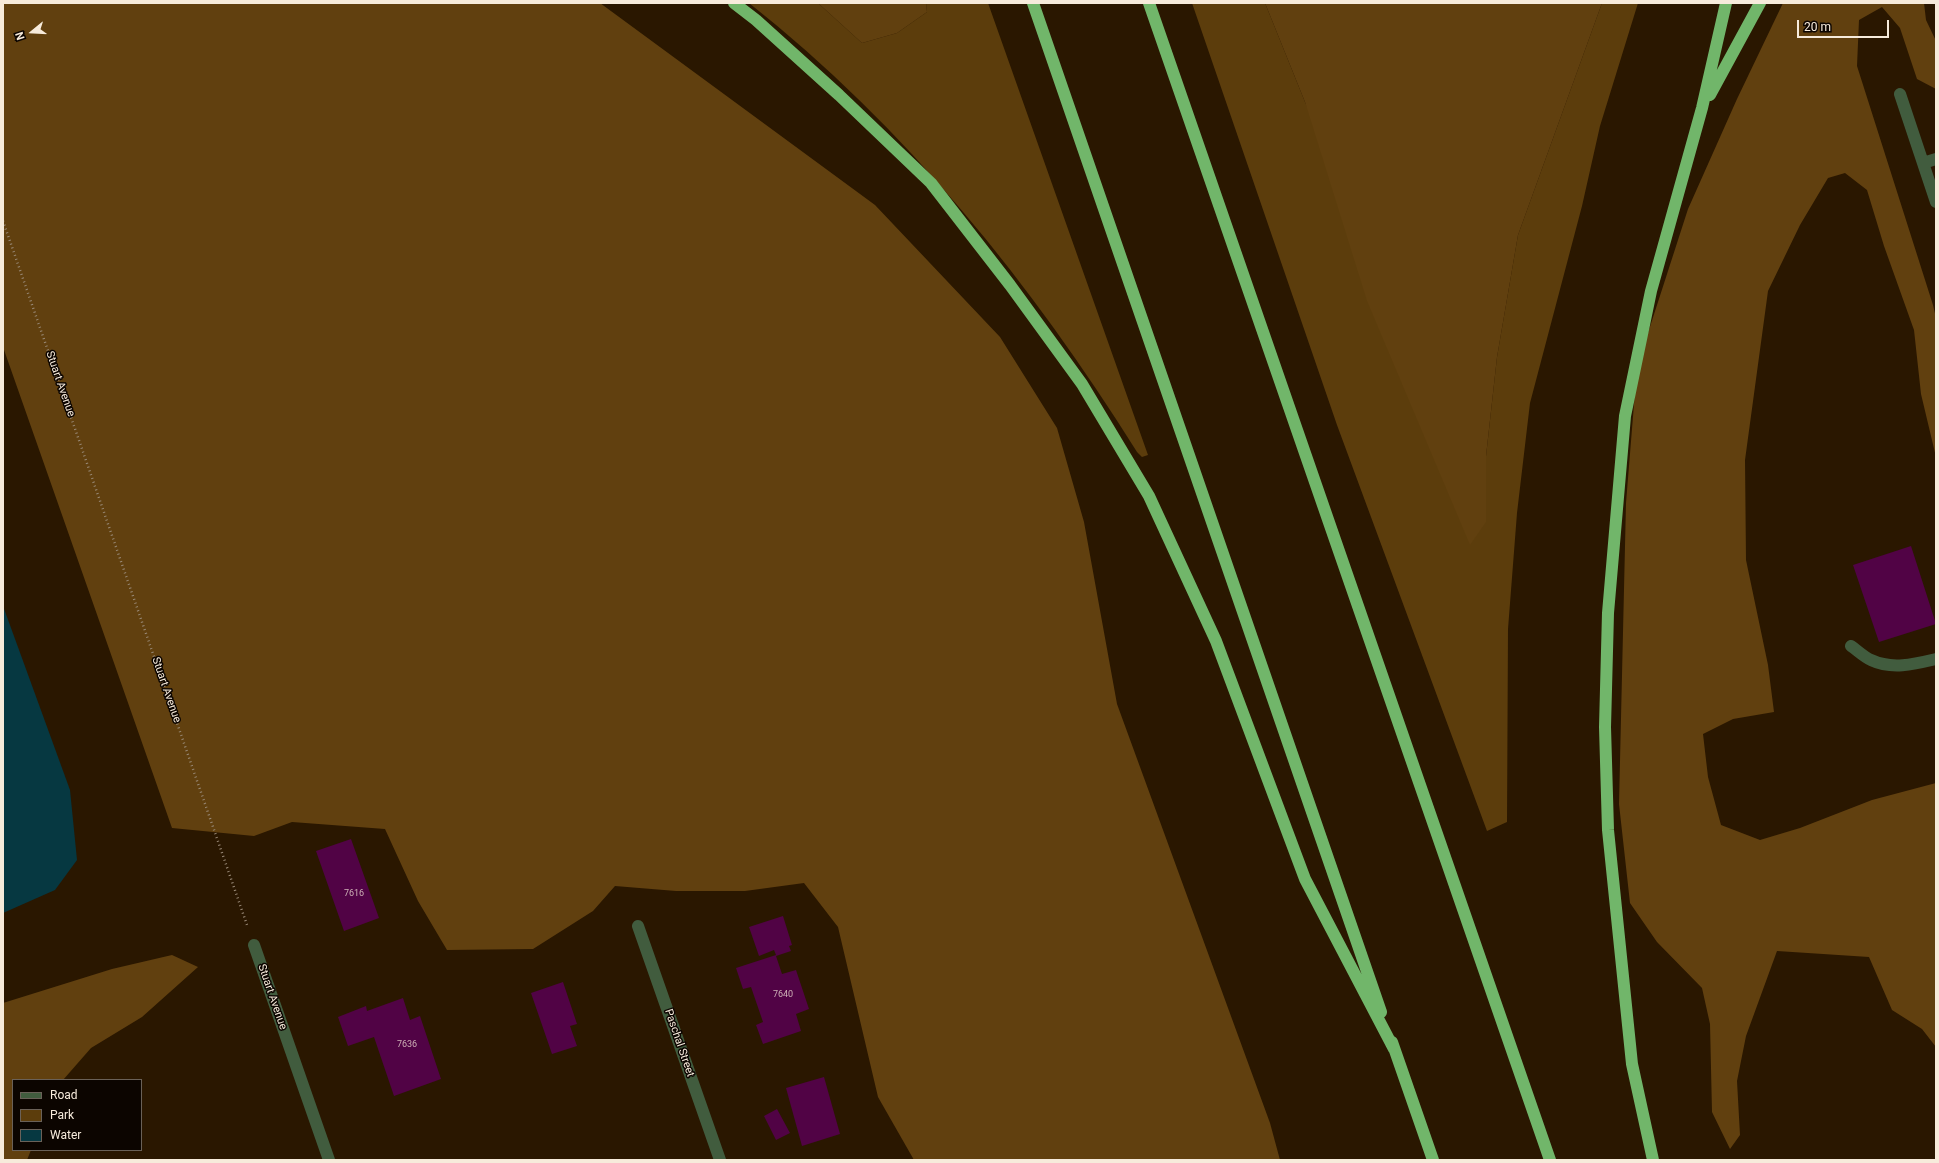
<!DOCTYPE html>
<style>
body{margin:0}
#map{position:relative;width:1939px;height:1163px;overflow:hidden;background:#2a1700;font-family:Roboto,sans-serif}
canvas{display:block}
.frame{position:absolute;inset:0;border:4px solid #f7ebdb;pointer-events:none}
.legend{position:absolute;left:12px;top:1079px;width:130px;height:72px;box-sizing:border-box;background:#0c0500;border:1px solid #6a6158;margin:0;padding:5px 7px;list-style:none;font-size:12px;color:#f7ebdb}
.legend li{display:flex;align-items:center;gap:8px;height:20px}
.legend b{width:20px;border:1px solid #6a6158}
.north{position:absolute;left:12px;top:12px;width:40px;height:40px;-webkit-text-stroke:3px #0c0500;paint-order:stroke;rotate:252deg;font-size:11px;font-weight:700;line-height:16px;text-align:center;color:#f7ebdb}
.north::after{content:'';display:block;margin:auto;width:14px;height:18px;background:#f7ebdb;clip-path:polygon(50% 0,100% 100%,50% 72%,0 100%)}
.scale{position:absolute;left:1797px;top:20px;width:92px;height:18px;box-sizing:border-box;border:2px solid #f7ebdb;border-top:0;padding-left:5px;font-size:12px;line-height:14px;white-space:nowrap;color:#f7ebdb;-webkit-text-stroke:3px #0c0500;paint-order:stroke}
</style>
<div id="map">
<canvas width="1939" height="1163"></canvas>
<div class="frame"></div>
<ul class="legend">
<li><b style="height:5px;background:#415c3e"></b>Road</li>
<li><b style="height:11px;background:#5c3d0c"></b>Park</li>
<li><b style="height:11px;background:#063841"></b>Water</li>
</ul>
<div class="north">N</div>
<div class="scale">20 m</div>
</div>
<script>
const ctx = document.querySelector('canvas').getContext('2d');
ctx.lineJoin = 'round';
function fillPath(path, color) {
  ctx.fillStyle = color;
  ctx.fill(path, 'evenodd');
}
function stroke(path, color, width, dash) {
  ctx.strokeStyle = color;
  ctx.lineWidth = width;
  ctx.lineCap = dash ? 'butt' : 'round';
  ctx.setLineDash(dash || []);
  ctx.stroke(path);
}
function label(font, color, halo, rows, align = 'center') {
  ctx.font = font + ' Roboto,sans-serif';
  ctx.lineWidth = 3;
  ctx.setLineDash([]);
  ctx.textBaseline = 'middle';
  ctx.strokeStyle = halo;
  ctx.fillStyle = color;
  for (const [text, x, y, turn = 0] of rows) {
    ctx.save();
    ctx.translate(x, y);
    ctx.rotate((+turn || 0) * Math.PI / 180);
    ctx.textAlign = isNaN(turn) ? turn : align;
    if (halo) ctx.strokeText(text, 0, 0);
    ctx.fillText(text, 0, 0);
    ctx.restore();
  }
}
fillPath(new Path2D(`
 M749 3H818L862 43 897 33 927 12 926 3H988L1148 455 1142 457 1137 452C1032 284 905 126 749 3Z
 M1192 3H1265L1305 102 1486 522V456L1497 357 1518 235 1602 3H1638L1600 126 1582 206 1530 403 1517 513 1508 629 1507 822 1487 831 1337 425Z`), '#5c3d0c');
fillPath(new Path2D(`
 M3 3H600L875 205 1000 337 1057 428 1084 522 1117 704 1270 1123 1280 1160H914L878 1097 838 927 804 883 745 891H676L615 886 593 911 533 949 447 950 418 901 385 829 292 822 254 836 172 828 3 347Z
 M818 3H926L927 12 897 33 862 43Z
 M1265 3H1602L1518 235 1497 357 1486 456V522L1470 545 1367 301 1305 102Z
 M1783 3H1924L1926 20 1936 41V89L1917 79 1900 28 1882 7 1859 20 1857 66 1933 305 1936 318V457L1921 394 1914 330 1884 246 1867 190 1845 173 1828 178 1800 225 1768 291 1745 460 1746 560 1768 665 1774 712 1733 719 1703 734 1708 777 1721 825 1760 840 1800 828 1872 800 1936 783V1047L1922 1029 1892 1010 1869 957 1777 951 1746 1036 1737 1081 1740 1135 1730 1149 1712 1112 1710 1024 1702 988 1657 942 1630 903 1619 804 1626 503 1637 367 1688 209 1737 99Z
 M172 955 198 967 142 1017 91 1048 63 1080H13V1150H31L27 1160H3V1003L112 969Z`), '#61400f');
fillPath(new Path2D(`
 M3 606 70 790 77 860 55 890 3 913Z`), '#063841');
fillPath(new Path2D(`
 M1911 546 1936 624 1879 642 1853 565Z
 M351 839 379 918 344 931 316 851Z
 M783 916 792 945 789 946 791 951 776 956 782 974 796 970 809 1009 796 1014 801 1031 763 1044 756 1025 763 1022 751 987 743 989 736 968 776 955 774 950 759 956 749 927Z
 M563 982 577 1024 570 1026 577 1046 552 1054 531 993Z
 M403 998 410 1020 420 1016 441 1079 394 1096 374 1037 348 1046 338 1017 366 1006 367 1011Z
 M824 1077 840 1134 802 1146 786 1088Z
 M777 1109 790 1133 776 1140 764 1116Z`), '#510345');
stroke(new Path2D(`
 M3 221 247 925`), '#988875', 2.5, [1, 3]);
stroke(new Path2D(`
 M1900 94 1936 202
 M1923 163 1936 159
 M1851 646C1857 650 1864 657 1871 660 1892 670 1915 664 1936 659
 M638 926 720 1160
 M254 945 329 1160`), '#415c3e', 12);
stroke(new Path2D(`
 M734 3 756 20 839 95 931 183 1010 285 1082 384 1149 496 1216 641 1305 879 1394 1049
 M1033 3 1381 1012
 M1149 3 1550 1160
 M1710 95 1760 3
 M1392 1042 1433 1160
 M1653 1160 1632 1064 1608 830 1605 727 1608 613 1625 416 1651 291 1702 108 1726 3`), '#71b66a', 12);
label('9px', '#ceb1b6', null, [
 ["7616",354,894],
 ["7640",783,995],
 ["7636",407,1045]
]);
label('11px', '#f7ebdb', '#0c0500', [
 ["Stuart Avenue",60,384,71],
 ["Stuart Avenue",166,690,71],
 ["Stuart Avenue",272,997,71],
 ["Paschal Street",679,1043,71]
]);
</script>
